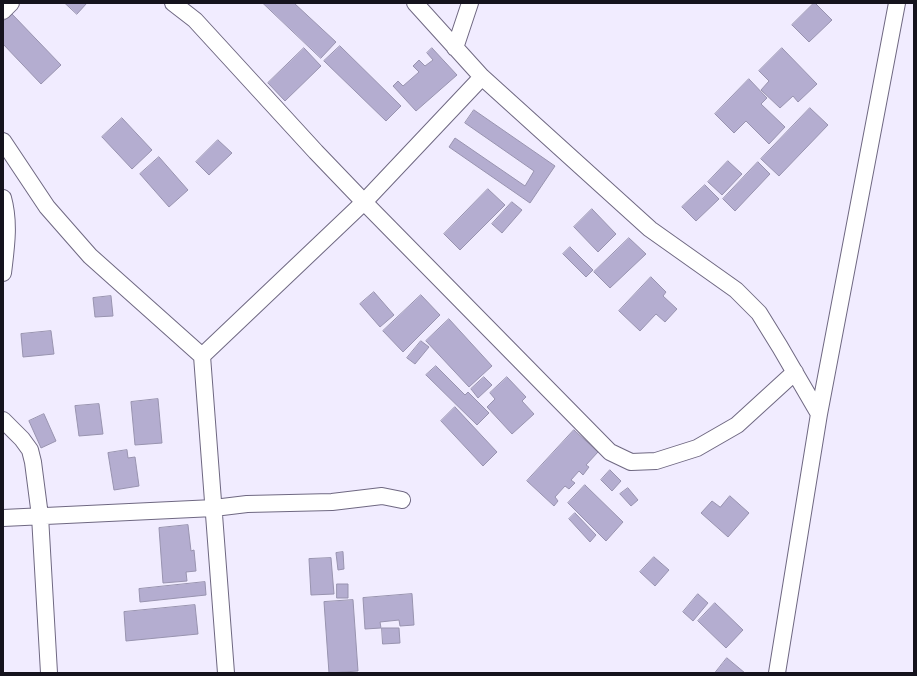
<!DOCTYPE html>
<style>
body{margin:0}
#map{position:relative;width:917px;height:676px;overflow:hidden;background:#f1ecff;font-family:"Open Sans",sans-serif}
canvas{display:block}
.frame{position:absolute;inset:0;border:4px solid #15131d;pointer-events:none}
</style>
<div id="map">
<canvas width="917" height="676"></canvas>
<div class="frame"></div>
</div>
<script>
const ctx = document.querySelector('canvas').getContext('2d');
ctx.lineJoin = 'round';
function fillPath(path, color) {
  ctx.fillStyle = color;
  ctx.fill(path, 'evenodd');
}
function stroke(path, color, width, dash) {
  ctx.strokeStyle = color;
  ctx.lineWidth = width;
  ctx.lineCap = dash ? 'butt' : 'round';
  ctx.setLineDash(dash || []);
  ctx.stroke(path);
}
const building = new Path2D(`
 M65 3H87L77 14Z
 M263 3H294L336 42 321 58Z
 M814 3H815L832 20 809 42 792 25Z
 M12 14 61 65 41 84 3 44V22Z
 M340 46 401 106 386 121 324 61Z
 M304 48 321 66 285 101 268 83Z
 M432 48 457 75 416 111 393 86 398 81 403 86 419 72 413 66 419 60 425 66 433 60 427 53Z
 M782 48 817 84 798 102 793 96 780 108 761 90 769 81 759 71Z
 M749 79 767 98 761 104 785 127 769 144 746 121 734 133 715 114Z
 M810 108 828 125 779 176 761 159Z
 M474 110 555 166 530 203 449 147 455 138 525 186 534 171 465 123Z
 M122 118 152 150 132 169 102 137Z
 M218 140 232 153 209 175 196 162Z
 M159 157 188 190 169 207 140 174Z
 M728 161 742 174 722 195 708 182Z
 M758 162 770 174 735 211 723 199Z
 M705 185 719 199 696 221 682 207Z
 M488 189 505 205 460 250 444 234Z
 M512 202 522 210 502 233 492 224Z
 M592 209 616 234 598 252 574 227Z
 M629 238 646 254 610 288 594 272Z
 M570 247 593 270 586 277 563 254Z
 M651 277 666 292 663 296 677 309 665 322 656 314 640 331 619 311Z
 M374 292 394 315 380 327 360 304Z
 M421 295 440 315 403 352 383 331Z
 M111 296 113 316 95 317 93 298Z
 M449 319 492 366 469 387 426 341Z
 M51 331 54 354 23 357 21 334Z
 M421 341 429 347 415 364 407 358Z
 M436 366 465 395 468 392 489 413 477 425 426 375Z
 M484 377 492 385 478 398 471 389Z
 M507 377 526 397 522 401 534 414 512 434 487 407 495 399 490 393Z
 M158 399 162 443 135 445 131 402Z
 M99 404 103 434 79 436 75 406Z
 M455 407 497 452 483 466 441 421Z
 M44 414 56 441 41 448 29 421Z
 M574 430 598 452 586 465 589 467 583 475 579 471 571 480 575 483 569 489 565 486 555 497 558 501 554 506 527 481Z
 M127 450 128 458 135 457 139 486 114 490 108 453Z
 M610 470 621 481 612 491 601 480Z
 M585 485 623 522 606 541 568 503Z
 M628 488 638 500 631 506 620 494Z
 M730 496 749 513 728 537 701 513 712 501 720 507Z
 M575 513 596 535 590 542 569 519Z
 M188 525 191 551 194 550 196 571 186 572 187 581 163 583 159 528Z
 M343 552 344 569 338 570 336 553Z
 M654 557 669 570 655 586 640 572Z
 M331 558 334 594 311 595 309 559Z
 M205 582 206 595 140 602 139 589Z
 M337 584H348V598H337Z
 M412 594 414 625 400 626 399 620 380 622 381 628 365 629 363 598Z
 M698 594 708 603 693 621 683 612Z
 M353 600 358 671 329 673 324 602Z
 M715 603 743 630 726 648 698 621Z
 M195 605 198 634 126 641 124 612Z
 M382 628H399L400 643 383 644Z
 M727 658 745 673H715Z`);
fillPath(building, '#b4add0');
stroke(building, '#9893af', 1);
const street = new Path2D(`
 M415 3 482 77 650 229 736 290 759 313 780 347 819 414
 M3 11 11 3
 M455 48 470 3
 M482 77 364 202 610 452 631 462 656 461 697 448 737 425 795 372
 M3 141 47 207 90 256 202 356 364 202 316 152 195 20 173 3
 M3 198C10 223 6 248 3 273
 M202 356 226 673
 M3 420 22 439 30 450 33 462 40 516 49 673
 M3 518 214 508 247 504 332 502 382 496 402 500
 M777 673 819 414 897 3`);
stroke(street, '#6f6882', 18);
stroke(street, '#fff', 16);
</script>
